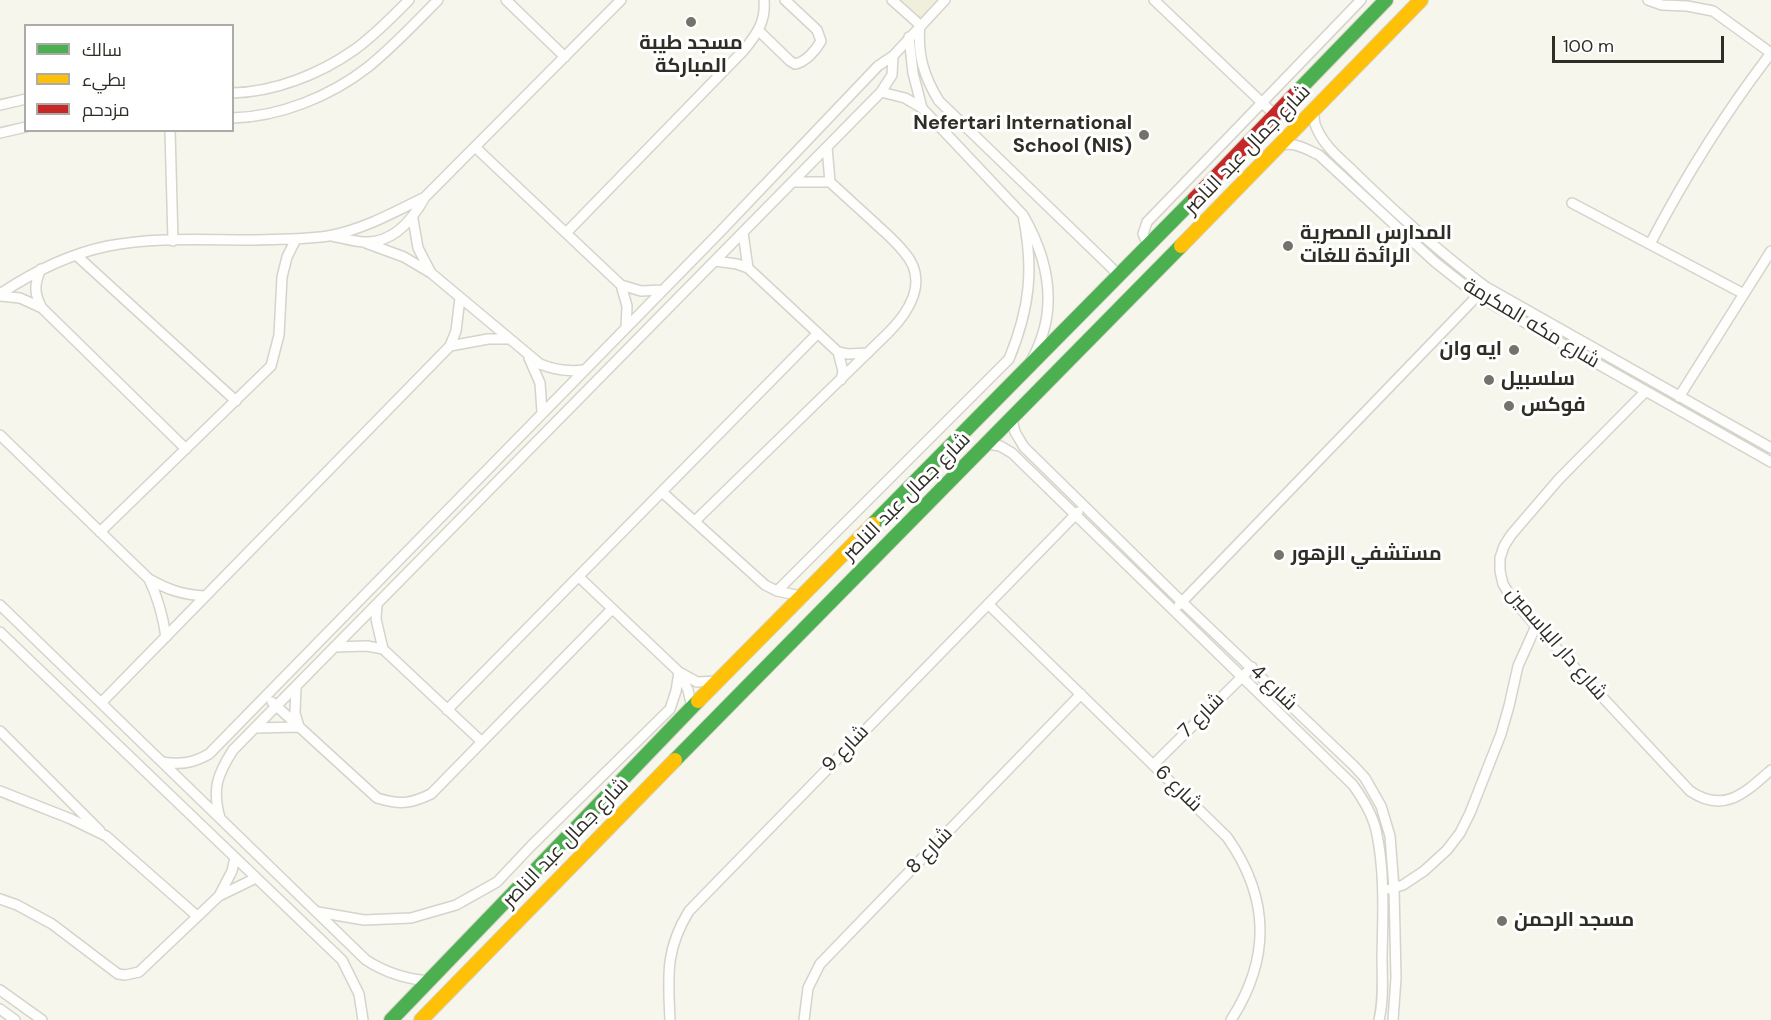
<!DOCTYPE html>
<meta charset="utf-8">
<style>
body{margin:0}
#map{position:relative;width:1771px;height:1020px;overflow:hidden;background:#f7f6ec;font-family:"DM Sans",Cairo,sans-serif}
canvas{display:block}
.legend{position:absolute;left:24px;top:24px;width:210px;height:108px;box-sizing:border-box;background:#fff;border:2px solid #ababa8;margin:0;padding:8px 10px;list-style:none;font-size:18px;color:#2e2d26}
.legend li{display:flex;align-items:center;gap:12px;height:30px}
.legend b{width:30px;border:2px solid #ababa8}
.scale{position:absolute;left:1552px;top:36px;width:172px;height:27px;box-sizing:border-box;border:3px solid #2e2d26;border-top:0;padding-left:8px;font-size:18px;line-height:21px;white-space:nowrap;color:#2e2d26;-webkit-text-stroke:4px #fff;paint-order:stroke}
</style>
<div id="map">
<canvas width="1771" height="1020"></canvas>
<ul class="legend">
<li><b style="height:8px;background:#4caf50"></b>سالك</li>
<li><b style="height:8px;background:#ffc107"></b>بطيء</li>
<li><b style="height:8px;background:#c62828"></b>مزدحم</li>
</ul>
<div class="scale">100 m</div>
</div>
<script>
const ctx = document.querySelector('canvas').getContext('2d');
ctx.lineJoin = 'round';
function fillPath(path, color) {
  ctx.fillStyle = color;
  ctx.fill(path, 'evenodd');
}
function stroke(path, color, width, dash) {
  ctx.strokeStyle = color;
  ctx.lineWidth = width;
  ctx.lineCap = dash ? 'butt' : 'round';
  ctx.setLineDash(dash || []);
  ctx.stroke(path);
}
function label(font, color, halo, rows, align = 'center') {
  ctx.font = font + ' "DM Sans",Cairo,sans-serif';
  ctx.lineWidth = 6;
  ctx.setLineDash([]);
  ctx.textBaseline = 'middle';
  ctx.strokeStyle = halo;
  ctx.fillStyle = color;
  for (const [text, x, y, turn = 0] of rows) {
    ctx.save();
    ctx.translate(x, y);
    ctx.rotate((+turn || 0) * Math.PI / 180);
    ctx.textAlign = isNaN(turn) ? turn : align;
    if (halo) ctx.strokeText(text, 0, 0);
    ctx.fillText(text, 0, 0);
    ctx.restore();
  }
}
fillPath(new Path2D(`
 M893 0H945L920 25Z`), '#f0efdc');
const street = new Path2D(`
 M506 0 565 57
 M892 0 920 25C917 54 924 77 939 101L1120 276
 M1154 0 1275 115
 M1648 0 1662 5 1687 6 1713 11 1771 53
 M759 31 790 61 795 64C806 62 816 50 821 41L817 30 785 0
 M909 37 913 73 922 108
 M881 92 905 98 922 108 1023 215C1050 262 1059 312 1031 361
 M232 93C275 92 320 74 354 50 374 36 391 18 409 0
 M0 105 26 99
 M1315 110C1313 117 1314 124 1318 131 1326 148 1342 160 1354 172 1396 213 1439 252 1486 287L1771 448
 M232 118C280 117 331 96 368 67 393 47 415 23 438 0
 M170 130 173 241
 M0 133 26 127
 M1281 145C1295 142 1306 149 1319 155L1435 262 1478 296 1771 462
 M475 147 621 285 641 291 662 290
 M793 182H830
 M1572 203 1744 294
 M413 219 418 248 430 271
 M566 233 744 50C757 34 766 21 764 0
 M743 233 748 268
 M332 236C343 238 354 242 365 242 394 243 413 219 425 197L621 0
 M366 243 404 257 431 273 540 364C555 370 567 372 583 370
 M1650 244C1685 177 1725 113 1771 53
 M1148 245 1143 234 1147 222 1361 0
 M76 255 236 401
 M715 261 737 264 748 268 838 352 843 371 841 380
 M41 269C34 284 34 294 42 308
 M621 285 627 306 626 328
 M0 294C33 272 69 254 108 246 154 237 203 240 250 240 276 239 302 240 328 236 362 230 395 212 425 197
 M0 296 20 298 42 308 186 449
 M450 346 488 339H508
 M838 352 848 354 868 353
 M529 358 540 383 542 412
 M1646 391 1559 479 1511 535 1504 546 1500 558V571L1503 584 1511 597 1536 626 1690 791C1724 814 1745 793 1771 770
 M1679 397 1771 251
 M1012 419 1015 432 1024 447 1182 602 1354 766 1365 778 1381 806 1390 836 1394 888 1396 978 1393 1020
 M0 435 149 579C168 590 184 595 205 596
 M988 444 1000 446 1012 453 1353 785C1363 799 1372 813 1376 830 1385 870 1383 914 1382 955 1382 977 1384 999 1379 1020
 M662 492 765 585 777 591 801 596
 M695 521 888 333C910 311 929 280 904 252 896 242 887 234 878 226 862 211 846 197 830 182L827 147
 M100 532 271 366 279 335 282 277 287 257 296 239
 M579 577 679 672 697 682 717 681
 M149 579C158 598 163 616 166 637
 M777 591 1009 359C1030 308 1034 269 1023 215
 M377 604 376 619 383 649 482 742
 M988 604 1227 837C1270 898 1271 958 1231 1020
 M0 605 366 960C386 973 405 979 429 981
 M1179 605 1482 291
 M0 632 342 960 359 994 363 1020
 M334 647 367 646 383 649
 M680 674 688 690 692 708
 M272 702 377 798C400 805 410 804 431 794L612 609
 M101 703 450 346 456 331 460 298
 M447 710 818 333
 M255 728 299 727 295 713 296 686
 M0 731 100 831
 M162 762C181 765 193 763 209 754L719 233 878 66 893 56 945 0
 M1153 765 1252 667
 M0 791 71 819 106 836 197 916
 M220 818C212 789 217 775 233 750L881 92 892 75 893 56
 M1390 889 1403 885 1424 871 1447 850 1460 833 1470 813 1501 734 1509 706 1518 666 1536 626
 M220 894 232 871 235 858
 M0 899 17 905 52 924 118 974 125 975 139 972 219 896 256 878
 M318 912 364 920 411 918 456 905 497 882 531 846 670 709 676 691 679 672
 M0 990 42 1020
 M0 1009 15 1020
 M670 1020C668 976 665 950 689 911L1078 512
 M804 1020 808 988 820 964 1081 694`);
const fast = new Path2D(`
 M1294 95 1386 0
 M873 524 1195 198
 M675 760 1181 246
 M391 1020 698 701`);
const slow = new Path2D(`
 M1181 246 1421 0
 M698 701 873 524
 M421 1020 675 760`);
const jam = new Path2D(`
 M1195 198 1294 95`);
stroke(street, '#d5d3cc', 12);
stroke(fast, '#d5d3cc', 16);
stroke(slow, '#d5d3cc', 16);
stroke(jam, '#d5d3cc', 16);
stroke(street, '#fefefc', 9);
stroke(fast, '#4caf50', 14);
stroke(slow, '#ffc107', 14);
stroke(jam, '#c62828', 14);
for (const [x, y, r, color] of [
 [691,22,6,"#74736b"],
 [1144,135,6,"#74736b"],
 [1288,246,6,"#74736b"],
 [1514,350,6,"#74736b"],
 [1489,380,6,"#74736b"],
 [1509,406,6,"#74736b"],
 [1279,555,6,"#74736b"],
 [1502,921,6,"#74736b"]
]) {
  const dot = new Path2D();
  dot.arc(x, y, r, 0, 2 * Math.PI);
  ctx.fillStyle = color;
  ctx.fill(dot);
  stroke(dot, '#fff', 2);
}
label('bold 20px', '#2e2d26', '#fff', [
 ["مسجد طيبة",691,44,"center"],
 ["المباركة",691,67,"center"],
 ["Nefertari International",1132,124,"right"],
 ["School (NIS)",1132,147,"right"],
 ["المدارس المصرية",1300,234],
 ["الرائدة للغات",1300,257],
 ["ايه وان",1502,350,"right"],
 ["سلسبيل",1501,380],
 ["فوكس",1521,406],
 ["مستشفي الزهور",1291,555],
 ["مسجد الرحمن",1514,921]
], 'left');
label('20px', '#2e2d26', '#fff', [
 ["شارع جمال عبد الناصر",1248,150,-46],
 ["شارع مكه المكرمة",1531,324,31],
 ["شارع جمال عبد الناصر",907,497,-45],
 ["شارع دار الياسمين",1556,644,49],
 ["شارع 4",1273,688,44],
 ["شارع 7",1202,716,-45],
 ["شارع 9",846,749,-46],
 ["شارع 6",1178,789,44],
 ["شارع جمال عبد الناصر",566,843,-46],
 ["شارع 8",930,851,-46]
]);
</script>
